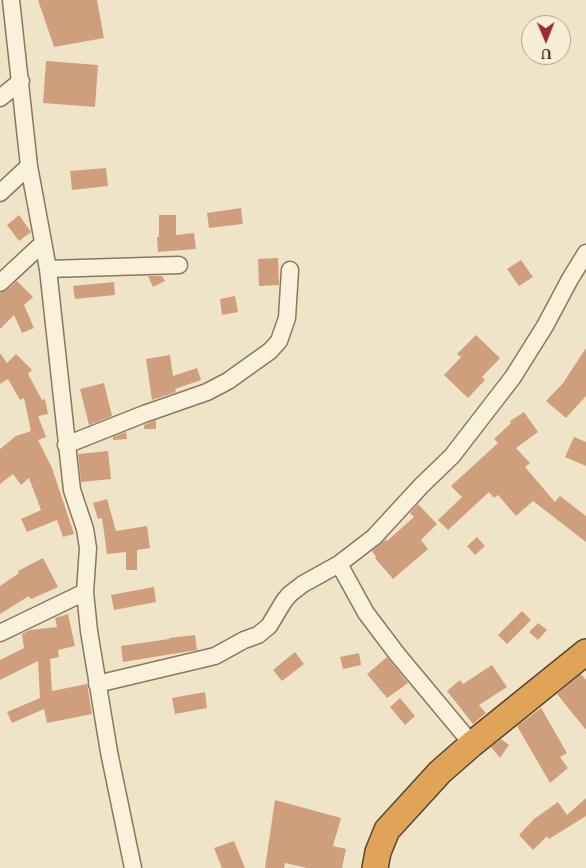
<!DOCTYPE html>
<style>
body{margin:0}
#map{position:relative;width:586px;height:868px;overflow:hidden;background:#f0e4c8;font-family:Merriweather,serif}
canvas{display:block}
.north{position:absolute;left:521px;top:15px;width:50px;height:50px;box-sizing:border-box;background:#f7eed8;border:1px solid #ada18e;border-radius:50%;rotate:179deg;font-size:14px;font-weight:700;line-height:20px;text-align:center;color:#3d2e20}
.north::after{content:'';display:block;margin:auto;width:18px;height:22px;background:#9e2a2b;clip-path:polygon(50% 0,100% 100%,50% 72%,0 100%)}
</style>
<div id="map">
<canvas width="586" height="868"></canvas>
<div class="north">U</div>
</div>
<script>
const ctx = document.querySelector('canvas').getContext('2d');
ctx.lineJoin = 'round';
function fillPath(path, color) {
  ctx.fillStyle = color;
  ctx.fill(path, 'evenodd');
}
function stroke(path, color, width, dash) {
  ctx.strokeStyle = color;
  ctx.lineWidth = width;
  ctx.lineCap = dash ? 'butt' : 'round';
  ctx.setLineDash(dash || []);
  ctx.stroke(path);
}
fillPath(new Path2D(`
 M38 0H97L104 38 54 47Z
 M46 61 98 65 95 107 43 103Z
 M106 168 108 186 72 190 70 171Z
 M241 208 243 224 209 228 207 213Z
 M19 215 31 232 19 241 7 225Z
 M159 215H176V235L194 233 196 249 158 252 157 237H159Z
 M278 258 279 285 259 286 258 259Z
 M521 260 533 277 519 286 507 269Z
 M148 276H162L165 281 153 287Z
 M17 281 33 297 24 305 34 328 22 333 14 315 0 329V293L7 290Z
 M114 282 115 295 75 299 73 286Z
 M235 296 238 312 222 315 220 299Z
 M476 335 500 358 482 377 485 380 468 398 444 375 461 357 457 354Z
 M586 348V396L566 418 546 401 563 383Z
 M0 353 7 363 16 354 32 370 28 374 42 400 45 399 48 414 38 416 46 437 38 440 52 468 74 534 63 537 57 520 27 532 21 519 41 510 29 478 21 485 13 474 0 484V449L16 436 31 431 24 398 20 400 8 379 0 384Z
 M170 355 173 376 197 368 201 380 175 389 176 392 152 400 146 359Z
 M104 383 112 416 89 425 80 389Z
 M524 412 538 432 516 448 530 463 525 467 555 502 560 496 586 516V542L533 501 516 516 498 495 494 498 489 492 448 530 438 520 462 497 451 486 498 443 494 439 511 423 510 421Z
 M156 420V429H144V425Z
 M126 432 127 439 113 440V437Z
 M574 437 586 442V466L565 457Z
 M108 451 111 479 81 482 78 454Z
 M107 499 116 531 147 526 150 548 137 550V570H126V552L107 554 102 518 98 519 93 503Z
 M418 504 437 524 421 540 428 549 393 579 375 558 376 557 372 551 386 539 387 541 414 517 410 513Z
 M477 537 485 546 475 555 467 546Z
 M43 558 58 587 31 599 29 596 0 614V586L19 573 18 571Z
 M154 587 156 602 114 610 111 595Z
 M522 611 531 620 507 644 498 635Z
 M68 614 75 646 58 650 59 657 50 659 52 691 87 684 92 714 47 723 44 709 12 723 7 712 40 698 38 661 0 680V660L24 648 22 634 30 630 57 627 55 618Z
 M538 623 547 630 538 640 529 632Z
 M195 635 197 650 123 662 121 646 169 639V638Z
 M295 652 304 664 282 681 273 670Z
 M359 653 361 665 343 669 340 657Z
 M387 657 408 683 387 698 367 674Z
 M492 665 507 687 479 705 486 713 473 724 447 691 460 680 463 684Z
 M581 674 586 680V730L557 694Z
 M205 692 207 708 175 714 172 698Z
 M400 698 415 716 405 725 390 707Z
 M541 708 567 753 560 757 568 768 550 783 517 726Z
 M501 739 509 745 500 758 491 747Z
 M586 798V816L549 839 547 836 533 850 519 835 534 819 558 802 567 815Z
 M275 800 341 818 333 846 346 849 342 868H307L285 863 284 868H265Z
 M234 841 245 868H222L214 848Z`), '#cf9f7d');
const minor = new Path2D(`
 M11 0 29 166 48 269 72 490 85 529 88 548 85 592 89 631 109 752 133 868
 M0 98 21 81
 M0 193 29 166
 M48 269 179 265
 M0 283 43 243
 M66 445 144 414 207 392 228 381 270 351 279 341 287 318 290 270
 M339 564 366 613 397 654 472 744
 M0 633 85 592
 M97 684 215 656 244 640 258 635 269 626 284 601 290 594 303 584 339 564 374 537 422 485 452 456 513 377 545 326 570 279 586 253`);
const highway = new Path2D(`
 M375 868 378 852 387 830 440 772 472 744 586 652`);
stroke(minor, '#8d765c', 19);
stroke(highway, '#5b4430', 28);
stroke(minor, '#faf1dc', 16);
stroke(highway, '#e0a458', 25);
</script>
